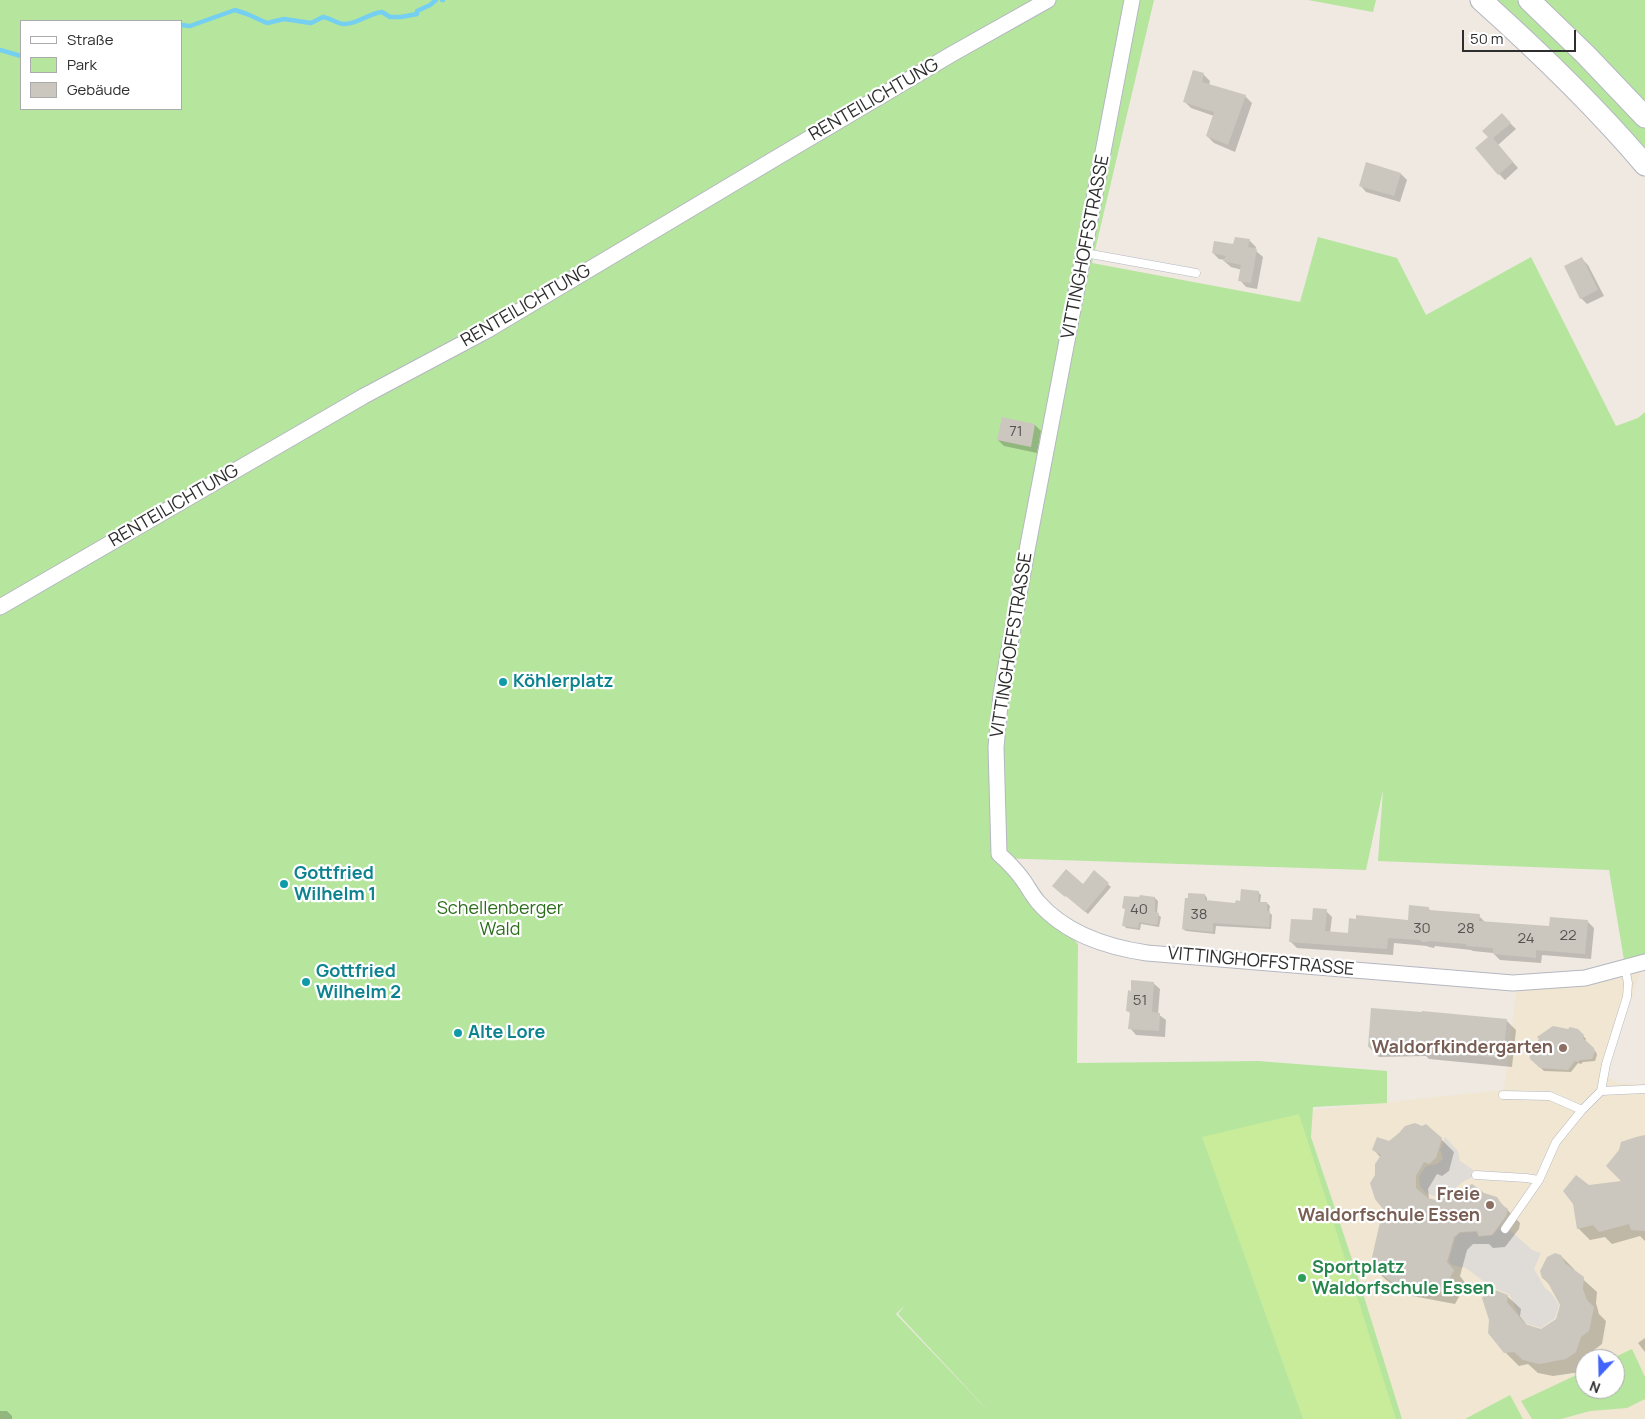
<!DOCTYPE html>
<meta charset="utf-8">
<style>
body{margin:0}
#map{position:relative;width:1645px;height:1419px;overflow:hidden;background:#efe9e1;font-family:Manrope,sans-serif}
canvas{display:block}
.legend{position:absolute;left:20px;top:20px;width:162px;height:90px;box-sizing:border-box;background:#fff;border:1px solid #ababab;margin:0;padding:6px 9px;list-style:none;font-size:15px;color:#2e2e2e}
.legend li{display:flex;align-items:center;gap:10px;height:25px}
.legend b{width:25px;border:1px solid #ababab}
.north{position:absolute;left:1575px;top:1349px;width:50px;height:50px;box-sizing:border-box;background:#fff;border:1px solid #ababab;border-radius:50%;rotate:201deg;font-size:14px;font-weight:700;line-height:20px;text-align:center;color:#2e2e2e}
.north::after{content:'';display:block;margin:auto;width:18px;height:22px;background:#4264fb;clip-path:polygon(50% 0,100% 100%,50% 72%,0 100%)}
.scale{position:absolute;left:1462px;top:30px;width:114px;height:22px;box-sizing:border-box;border:2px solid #2e2e2e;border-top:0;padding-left:6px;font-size:15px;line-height:18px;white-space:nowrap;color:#2e2e2e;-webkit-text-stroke:4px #fff;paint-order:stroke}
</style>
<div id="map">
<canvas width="1645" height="1419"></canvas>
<ul class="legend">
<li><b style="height:6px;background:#fff"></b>Straße</li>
<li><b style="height:14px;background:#b6e59e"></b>Park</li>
<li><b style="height:14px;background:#cbc7bf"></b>Gebäude</li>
</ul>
<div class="north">N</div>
<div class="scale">50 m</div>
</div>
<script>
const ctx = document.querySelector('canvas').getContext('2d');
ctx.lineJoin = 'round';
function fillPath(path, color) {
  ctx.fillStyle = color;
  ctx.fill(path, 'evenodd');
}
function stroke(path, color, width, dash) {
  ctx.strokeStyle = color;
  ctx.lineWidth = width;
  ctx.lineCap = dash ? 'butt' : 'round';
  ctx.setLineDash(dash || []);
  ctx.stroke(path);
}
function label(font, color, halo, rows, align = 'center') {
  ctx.font = font + ' Manrope,sans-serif';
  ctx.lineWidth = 4.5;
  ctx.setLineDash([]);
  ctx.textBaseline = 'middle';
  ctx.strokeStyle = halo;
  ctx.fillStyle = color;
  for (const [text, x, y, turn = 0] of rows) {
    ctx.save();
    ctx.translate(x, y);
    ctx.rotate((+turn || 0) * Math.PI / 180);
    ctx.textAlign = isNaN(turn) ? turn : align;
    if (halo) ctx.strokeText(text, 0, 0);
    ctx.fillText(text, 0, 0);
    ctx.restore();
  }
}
fillPath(new Path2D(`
 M1643 964 1606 1074 1616 1083 1645 1084V1419H1523L1509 1396 1465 1419H1402L1357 1274 1311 1136 1312 1110 1504 1090 1517 985ZM1585 1359H1615V1389H1585Z`), '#f0e6d1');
fillPath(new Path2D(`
 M0 0H1154L1092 263 1300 302 1318 237 1397 258 1426 315 1531 257 1616 426 1638 418 1645 412V961L1625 966 1609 870 1378 861 1383 790 1366 870 997 858 1078 944 1077 1063 1258 1061 1387 1071V1103L1313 1107 1311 1137 1357 1274 1402 1419H0ZM21 21H181V109H21ZM905 1305 898 1314 995 1418 896 1314Z
 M1308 0H1376L1373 12Z
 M1492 0H1517C1562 41 1604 83 1645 128V154Z
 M1539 0H1645V107Z
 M1632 1349 1645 1377V1399L1627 1408 1590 1411 1561 1419H1532L1521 1401 1585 1371V1389H1615V1359H1611Z
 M1510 1395 1523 1419H1465Z`), '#b6e59e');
fillPath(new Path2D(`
 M1299 1114 1396 1419H1303L1202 1137Z`), '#c9ec9a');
fillPath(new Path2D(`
 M1445 1137 1458 1151 1460 1161 1472 1169 1476 1175 1464 1181 1447 1195 1437 1197 1426 1193 1420 1186 1419 1177 1426 1166 1437 1164 1443 1159 1440 1150Z
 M1501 1226 1512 1232 1532 1250 1541 1253 1534 1269 1545 1288 1551 1293 1559 1305 1555 1318 1541 1328 1525 1323 1517 1311 1509 1294 1491 1287 1466 1268 1452 1265 1449 1261 1455 1238 1460 1233 1476 1232 1478 1237 1493 1235Z`), '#dfdcd8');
fillPath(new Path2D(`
 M1203 74 1210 81 1209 85 1245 96 1252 103 1235 152 1214 143 1207 136 1214 116 1191 108 1184 101Z
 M1508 121 1516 129 1498 145 1518 168 1505 180 1499 174 1489 137Z
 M1401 174 1407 180 1400 202 1366 192 1360 185Z
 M1249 240 1256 247 1255 250 1263 257 1257 289 1246 287 1240 280 1242 270 1231 267 1224 261 1225 260 1219 259 1213 253Z
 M1582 259 1588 265 1604 296 1587 304 1581 298Z
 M1035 425 1041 431 1037 453 1004 446 998 440Z
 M1094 872 1111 887 1088 914 1054 886 1083 885Z
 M1258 892 1261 895 1260 903H1267L1270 906 1269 912 1272 915 1271 929 1216 926 1215 934 1186 931 1183 929 1205 895 1207 898V902L1237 905Z
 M1155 898 1158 901 1157 914 1161 917 1159 927 1141 924 1140 930 1126 928 1124 925 1126 910 1124 908Z
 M1428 908 1432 912 1479 916 1485 922 1550 927 1588 922 1594 928 1591 959 1542 955 1541 963 1500 960 1493 953 1473 951 1471 950 1435 946 1434 948 1429 947 1427 946 1394 943 1393 955 1297 948 1291 942 1326 911 1332 917 1330 933 1349 934 1409 921Z
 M1153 983 1160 989 1158 1014 1166 1020 1165 1037 1136 1035 1130 1028 1131 1014 1128 1011 1133 992Z
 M1506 1020 1516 1030 1512 1067 1429 1059 1426 1056 1379 1057 1369 1047Z
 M1578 1030 1586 1039 1585 1041 1596 1052 1597 1055 1595 1061 1583 1062 1581 1064 1578 1063 1571 1072 1544 1071 1531 1058 1569 1031Z
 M1645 1138V1241L1640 1236 1612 1244 1605 1237 1590 1240 1578 1228 1589 1187 1624 1182Z
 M1441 1139 1454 1152 1449 1171 1442 1176 1437 1174 1428 1189 1429 1199 1436 1201 1484 1195 1496 1198 1520 1223 1519 1229 1505 1247 1493 1248 1489 1244H1473L1467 1250 1460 1276 1466 1284 1455 1304 1407 1295 1385 1279 1371 1265 1384 1209 1376 1175 1381 1158 1374 1150 1389 1142Z
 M1561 1256 1574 1269 1575 1272 1597 1292 1596 1303 1599 1314 1606 1321 1602 1344 1594 1350 1591 1359H1585V1368L1580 1372 1553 1376 1538 1373 1528 1364 1519 1366 1505 1352 1490 1319 1507 1296 1521 1309 1520 1316 1528 1327 1541 1331 1557 1320 1561 1305 1551 1286 1543 1278Z
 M1645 1338V1352L1638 1343Z
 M0 1411H7L12 1416V1419H0Z`), '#0003');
stroke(new Path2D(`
 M442 0H443
 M181 25 190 26 235 10 247 14 267 23 284 19 311 23 323 17C330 18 336 23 343 24 356 25 369 13 382 12L390 17H401L417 14V11L430 5 436 0
 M0 50 21 56`), '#75cff0', 4.5);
fillPath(new Path2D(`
 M1193 70 1204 73 1202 82 1246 95 1228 145 1206 136 1214 112 1183 102Z
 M1502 113 1511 123 1493 138 1513 162 1498 175 1475 148 1488 137 1482 131Z
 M1366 162 1401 173 1394 196 1359 186Z
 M1235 237 1250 239 1248 247 1257 249 1251 283 1238 281 1241 265 1223 261 1226 256 1212 253 1214 241 1233 244Z
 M1582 257 1598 290 1580 299 1564 266Z
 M1002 417 1035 424 1031 447 997 440Z
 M1066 869 1083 884 1094 870 1109 883 1085 912 1066 896 1065 897 1052 886Z
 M1241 889 1259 891 1258 902H1267V911H1270L1269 927 1213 923V932L1182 929 1185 898H1188V893L1205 894V900L1235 903 1236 900 1240 901Z
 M1140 895 1155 897V912L1159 913 1157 925 1139 922 1138 928 1122 926 1125 909 1122 908 1124 896 1139 897Z
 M1409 905 1429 907V910L1480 914 1479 921 1549 926 1550 917 1588 920 1585 954 1536 950V958L1493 954V948L1466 946V944L1429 941 1428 942H1422L1420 940 1388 938 1387 949 1289 942 1291 919 1312 920 1313 908 1327 909 1325 931 1348 933 1349 918 1356 919V915L1408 920Z
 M1131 980 1154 982 1152 1012 1160 1013 1159 1031 1128 1029 1130 1012 1126 1011 1128 990 1131 991Z
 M1371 1008 1422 1012V1011L1507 1019 1503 1058 1418 1050 1419 1047H1368Z
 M1553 1026 1568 1029 1570 1027 1578 1029 1584 1035 1583 1038 1594 1048 1595 1052 1592 1059 1580 1060 1578 1062 1575 1061 1568 1070 1540 1068 1530 1059 1529 1051 1539 1039 1537 1037Z
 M1415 1123 1422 1126 1426 1124 1442 1138 1436 1158 1429 1164 1424 1162 1416 1176V1188L1428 1198 1436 1200 1446 1198 1472 1184 1484 1193 1497 1197 1502 1205 1508 1209 1506 1216 1492 1235 1479 1236 1477 1231 1460 1232 1454 1237 1447 1262 1454 1270 1442 1292 1392 1282 1370 1266 1383 1209 1375 1199 1370 1183 1375 1175V1164L1381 1155 1372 1150 1377 1137 1389 1141 1399 1133 1405 1126Z
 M1645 1135V1231L1631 1230 1629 1224 1599 1232 1593 1225 1577 1229 1573 1204 1563 1191 1576 1175 1589 1185 1621 1181 1606 1166 1619 1150 1621 1142 1636 1137Z
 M1555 1253 1561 1255 1565 1263 1584 1277 1583 1289 1587 1300 1594 1307 1589 1331 1581 1337 1576 1352 1566 1359 1539 1364 1523 1360 1514 1352 1504 1353 1488 1333 1489 1320 1482 1298 1490 1288 1508 1295 1507 1302 1525 1324 1541 1329 1556 1319 1560 1305 1547 1281 1542 1278 1540 1271 1547 1257Z`), '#cbc7bf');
const lane = new Path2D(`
 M1085 253 1196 273
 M1601 1091 1606 1064 1627 997 1628 983 1625 968
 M1503 1095 1550 1096 1582 1110
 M1476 1175 1526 1178 1539 1180
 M1505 1229 1539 1180 1556 1142 1582 1110 1601 1091 1645 1089`);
const street = new Path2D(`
 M1132 0 1028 545 1001 694 996 747 999 854C1008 862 1016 870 1023 880 1028 887 1032 895 1038 902 1066 934 1106 947 1147 953L1513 983 1585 978 1645 962
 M0 607 364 396 486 331 776 158 952 54 1048 0`);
const secondary = new Path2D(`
 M1481 0C1539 52 1595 106 1645 165
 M1529 0 1586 55 1645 117`);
stroke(lane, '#b4b7c1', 9);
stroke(street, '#b4b7c1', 17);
stroke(secondary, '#b4b7c1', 23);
stroke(lane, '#fff', 8);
stroke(street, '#fff', 15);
stroke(secondary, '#fff', 21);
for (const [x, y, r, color] of [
 [503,682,5,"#0f9aa8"],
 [284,884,5,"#0f9aa8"],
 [306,982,5,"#0f9aa8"],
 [458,1033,5,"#0f9aa8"],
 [1563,1048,5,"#8d6e63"],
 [1490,1205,5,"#8d6e63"],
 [1302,1278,5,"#2e9e5b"]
]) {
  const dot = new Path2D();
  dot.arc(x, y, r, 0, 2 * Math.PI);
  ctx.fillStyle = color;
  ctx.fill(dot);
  stroke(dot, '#fff', 2);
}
label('15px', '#555452', null, [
 ["71",1016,432],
 ["40",1139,910],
 ["38",1199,915],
 ["30",1422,929],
 ["28",1466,929],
 ["22",1568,936],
 ["24",1526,939],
 ["51",1140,1001]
]);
label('18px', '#2e2e2e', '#fff', [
 ["RENTEILICHTUNG",874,100,-30],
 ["VITTINGHOFFSTRASSE",1086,247,-79],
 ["RENTEILICHTUNG",526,306,-30],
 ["RENTEILICHTUNG",174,506,-30],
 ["VITTINGHOFFSTRASSE",1012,645,-81],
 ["VITTINGHOFFSTRASSE",1261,962,5]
]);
label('bold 18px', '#0d838f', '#fff', [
 ["Köhlerplatz",513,682],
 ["Gottfried",294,874],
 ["Wilhelm 1",294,895],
 ["Gottfried",316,972],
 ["Wilhelm 2",316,993],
 ["Alte Lore",468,1033]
], 'left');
label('18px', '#2c6e1b', '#fff', [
 ["Schellenberger",500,909],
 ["Wald",500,930]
]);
label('bold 18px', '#785e54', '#fff', [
 ["Waldorfkindergarten",1553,1048],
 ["Freie",1480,1195],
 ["Waldorfschule Essen",1480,1216]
], 'right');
label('bold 18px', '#27864d', '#fff', [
 ["Sportplatz",1312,1268],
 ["Waldorfschule Essen",1312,1289]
], 'left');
</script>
